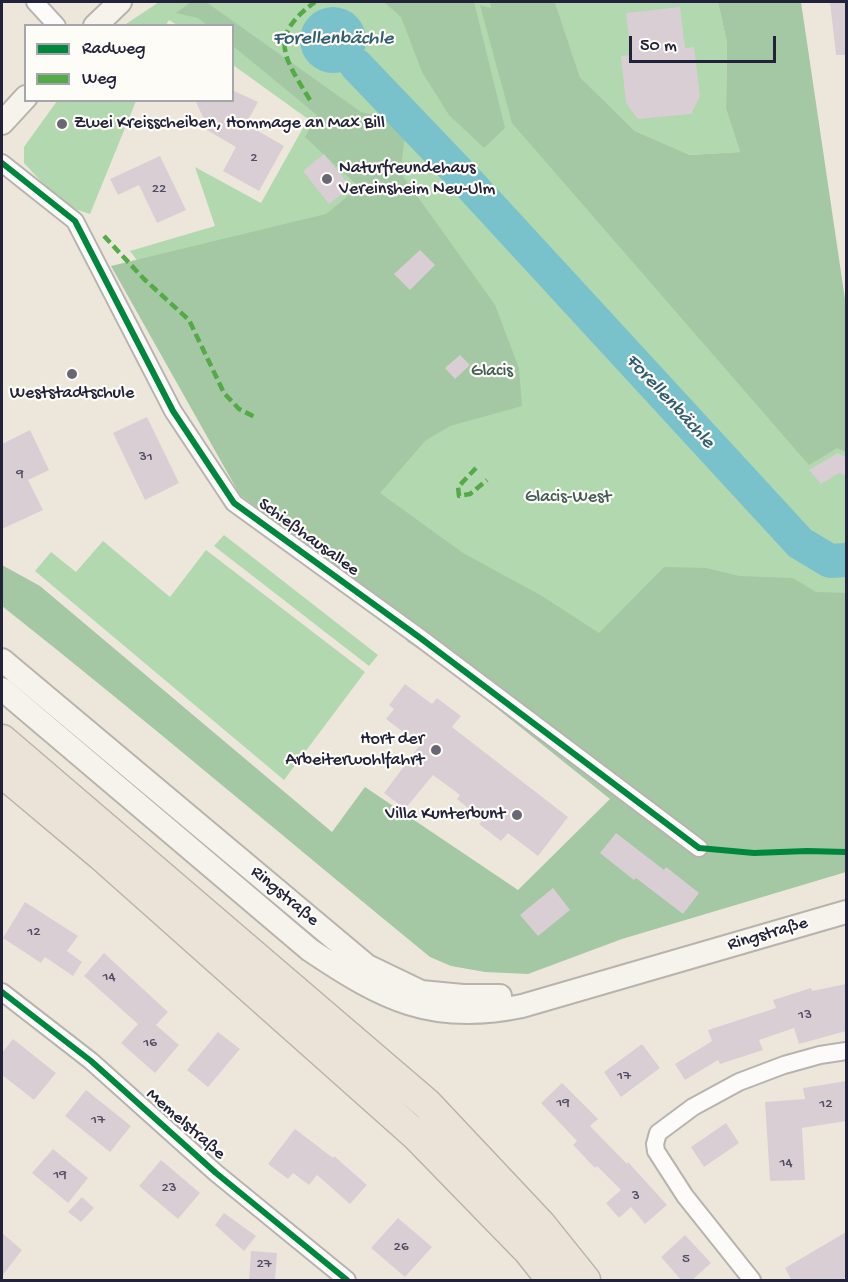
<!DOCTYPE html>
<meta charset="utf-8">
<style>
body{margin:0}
#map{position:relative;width:848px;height:1282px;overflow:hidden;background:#ede7db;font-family:"Gochi Hand",sans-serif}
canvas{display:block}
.frame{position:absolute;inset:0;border:3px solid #22223b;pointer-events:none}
.legend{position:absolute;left:24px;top:24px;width:210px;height:78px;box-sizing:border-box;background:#fdfcf7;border:2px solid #a5a5ac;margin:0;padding:8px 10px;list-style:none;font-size:18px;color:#22223b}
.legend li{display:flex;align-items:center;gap:12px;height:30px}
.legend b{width:30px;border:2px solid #a5a5ac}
.scale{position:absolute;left:629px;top:36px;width:147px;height:27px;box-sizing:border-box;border:3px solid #22223b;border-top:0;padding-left:8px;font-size:18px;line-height:21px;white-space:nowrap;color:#22223b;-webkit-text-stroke:4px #fdfcf7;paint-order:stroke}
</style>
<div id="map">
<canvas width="848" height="1282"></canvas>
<div class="frame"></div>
<ul class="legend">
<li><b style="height:8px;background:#00873e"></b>Radweg</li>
<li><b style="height:8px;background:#53aa46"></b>Weg</li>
</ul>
<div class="scale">50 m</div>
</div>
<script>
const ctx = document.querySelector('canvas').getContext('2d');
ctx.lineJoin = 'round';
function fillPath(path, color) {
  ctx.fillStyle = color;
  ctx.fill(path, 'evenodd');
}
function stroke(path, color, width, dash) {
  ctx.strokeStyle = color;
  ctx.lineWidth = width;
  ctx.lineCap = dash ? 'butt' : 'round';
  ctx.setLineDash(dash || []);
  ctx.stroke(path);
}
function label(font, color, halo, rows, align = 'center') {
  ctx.font = font + ' "Gochi Hand",sans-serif';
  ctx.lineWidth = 4.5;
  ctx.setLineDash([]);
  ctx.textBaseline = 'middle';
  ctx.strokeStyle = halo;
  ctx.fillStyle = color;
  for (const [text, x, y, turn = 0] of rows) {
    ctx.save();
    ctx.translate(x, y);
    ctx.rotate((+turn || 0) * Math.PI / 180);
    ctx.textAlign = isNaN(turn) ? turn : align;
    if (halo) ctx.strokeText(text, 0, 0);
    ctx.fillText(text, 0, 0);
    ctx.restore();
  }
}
fillPath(new Path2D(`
 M159 2H493L846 346V819L462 638 166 299 130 251 215 226 195 167 261 203 308 119 233 65 232 26 177 25 169 20 166 25 123 26Z
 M555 2H718L727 43 726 109 740 152 690 155 635 131 580 77Z
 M57 101H136L90 214 63 205 24 163V147Z
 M224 535 378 655 369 666 214 546Z
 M103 541 170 597 206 550 365 672 284 780 35 571 51 552 76 572Z`), '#b1d8ae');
fillPath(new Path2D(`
 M191 2H206L361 112 407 123 400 172 495 305 519 368 522 406 450 426 425 441 380 493 463 553 542 596 599 633 664 567 706 568 739 576 793 578 816 592 846 593V872L622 939 528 974 485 972 451 966 430 957C287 840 146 720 2 606V565L40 586 332 832 365 787 518 890 610 799 443 665 408 642 347 575 240 495 111 266 326 214 359 187 305 137 317 115 233 46 232 26 207 25 198 18 176 13Z
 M384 2H474L505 128 484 148 449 115 422 72 401 17Z
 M490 2H555L580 77 635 131 690 155 740 152 726 109 727 43 718 2H801L846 306V452L837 448 809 465 512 123 480 5 491 8Z`), '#a4c8a3');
fillPath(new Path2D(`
 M300 40a33 33 0 1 1 66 0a33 33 0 1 1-66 0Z`), '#79c2cb');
stroke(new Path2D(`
 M356 65 464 178 800 543 830 561 846 560`), '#79c2cb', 34);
fillPath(new Path2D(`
 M830 2H846V55H836Z
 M680 7 685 48 694 47 700 96 691 114 638 119 626 103 621 56 631 55 626 13Z
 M232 90 258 102 246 124 284 146 259 191 223 171 236 147 205 129 201 123 203 117 195 100H232Z
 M324 154 351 187 329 204 303 171Z
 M160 156 186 210 157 223 139 185 118 195 110 179Z
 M420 250 435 265 410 290 394 274Z
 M460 355 470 365 455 379 445 368Z
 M147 417 179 483 145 500 113 433Z
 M30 430 49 470 28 480 43 510 2 529V444Z
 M838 453 846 457V476L839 473 821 484 809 470Z
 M405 684 432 704 437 698 461 716 452 727 568 817 538 856 508 833 501 841 479 824 483 820 457 799 460 795 433 775 405 809 384 793 420 745 386 719 394 709 389 705Z
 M616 833 664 870 666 867 699 893 683 914 636 878 634 880 600 853Z
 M553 888 570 910 538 936 520 915Z
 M25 902 78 936 67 951 82 962 73 976 45 957 41 963 3 938Z
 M104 953 168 1012 156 1025 179 1045 155 1073 121 1043 138 1024 84 976Z
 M846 984V1031L799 1044 794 1028 759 1040 763 1050 720 1064 718 1060 685 1080 675 1064 712 1041 708 1030 776 1008 773 1000 811 988 812 991Z
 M218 1032 240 1049 208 1087 187 1070Z
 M13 1039 56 1073 34 1100 2 1075V1053Z
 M642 1044 660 1068 621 1097 604 1072Z
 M846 1081V1121L802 1128 805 1180 770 1181 765 1102 805 1099 803 1088Z
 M562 1083 598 1119 590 1126 627 1164 628 1162 667 1205 645 1224 631 1207 619 1218 606 1203 621 1190 597 1166 595 1168 573 1145 577 1141 541 1103Z
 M86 1090 131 1126 110 1152 65 1116Z
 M726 1123 739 1143 704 1167 691 1147Z
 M295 1129 333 1158 334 1156 367 1185 350 1204 317 1175 309 1185 293 1173 288 1179 268 1164Z
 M53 1149 88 1178 68 1203 32 1173Z
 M161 1160 200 1193 178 1219 139 1186Z
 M82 1197 94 1208 81 1222 68 1212Z
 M224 1213 256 1236 244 1251 215 1225Z
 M398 1218 432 1247 405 1277 371 1248Z
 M846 1232V1277L840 1281H792L785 1268Z
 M2 1233 22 1250 2 1276Z
 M685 1235 711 1263 691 1281H682L661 1257Z
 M251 1251 277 1253 275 1281H249Z`), '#daced5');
const street = new Path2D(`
 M35 2 57 26
 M2 163 75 221 173 411 234 503 419 637 699 848
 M2 992 91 1061 216 1173 347 1280
 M752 1280 685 1196 656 1151 655 1144 658 1133 693 1107 739 1082 784 1065 820 1055 846 1051`);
const secondary = new Path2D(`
 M95 26 120 2
 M2 123 26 97
 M2 660 367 966 421 992 463 996H500
 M2 689 310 950C383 999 432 1025 522 1006L846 912`);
const highway = new Path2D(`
 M2 740 427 1104 540 1224 585 1280
 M2 772 101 855 417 1136 528 1250 552 1280`);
stroke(street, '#b7b3ad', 20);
stroke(secondary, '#b7b3ad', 26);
stroke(highway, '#b7b3ad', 33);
stroke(street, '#fcfbfa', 16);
stroke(secondary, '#f6f2ec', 22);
stroke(highway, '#ebe3d8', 30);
stroke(new Path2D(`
 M310 100C284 57 267 37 315 2
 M104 236 144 279 189 320 224 393 239 409 257 418
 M476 468 458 487 459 496 470 494 487 480`), '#53aa46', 4.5, [9, 4.5]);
stroke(new Path2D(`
 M2 163 75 221 173 411 234 503 419 637 699 848 754 853 807 851 846 852
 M2 992 91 1061 216 1173 347 1280`), '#00873e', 6);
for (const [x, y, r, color] of [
 [62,124,6,"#696773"],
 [327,179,6,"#696773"],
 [72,374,6,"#696773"],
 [436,750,6,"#696773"],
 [517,815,6,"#696773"]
]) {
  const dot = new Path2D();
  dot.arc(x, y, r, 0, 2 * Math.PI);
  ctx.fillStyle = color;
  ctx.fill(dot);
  stroke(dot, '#fdfcf7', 2);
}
label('15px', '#504d62', null, [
 ["2",254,159],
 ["22",159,190],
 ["31",146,458],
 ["9",20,475],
 ["12",34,933],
 ["14",109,978],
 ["13",805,1016],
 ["16",150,1044],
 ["17",624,1077],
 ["19",563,1104],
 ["12",826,1105],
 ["17",98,1121],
 ["14",786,1164],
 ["19",60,1176],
 ["23",169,1189],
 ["3",636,1197],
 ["26",401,1248],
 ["5",686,1260],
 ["27",264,1265]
]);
label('18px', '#22223b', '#fdfcf7', [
 ["Zwei Kreisscheiben, Hommage an Max Bill",74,124],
 ["Naturfreundehaus",339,169],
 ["Vereinsheim Neu-Ulm",339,190],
 ["Weststadtschule",72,394,"center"],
 ["Hort der",424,740,"right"],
 ["Arbeiterwohlfahrt",424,761,"right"],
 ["Villa Kunterbunt",505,815,"right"]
], 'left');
label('18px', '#435d56', '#fdfcf7', [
 ["Glacis",492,372],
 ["Glacis-West",568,498]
]);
label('18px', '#22223b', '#fdfcf7', [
 ["Schießhausallee",308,538,36],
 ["Ringstraße",284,897,40],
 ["Ringstraße",768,935,-16],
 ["Memelstraße",185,1125,41]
]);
label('italic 20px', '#315c72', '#fdfcf7', [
 ["Forellenbächle",333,40],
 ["Forellenbächle",669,402,47]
]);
</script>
